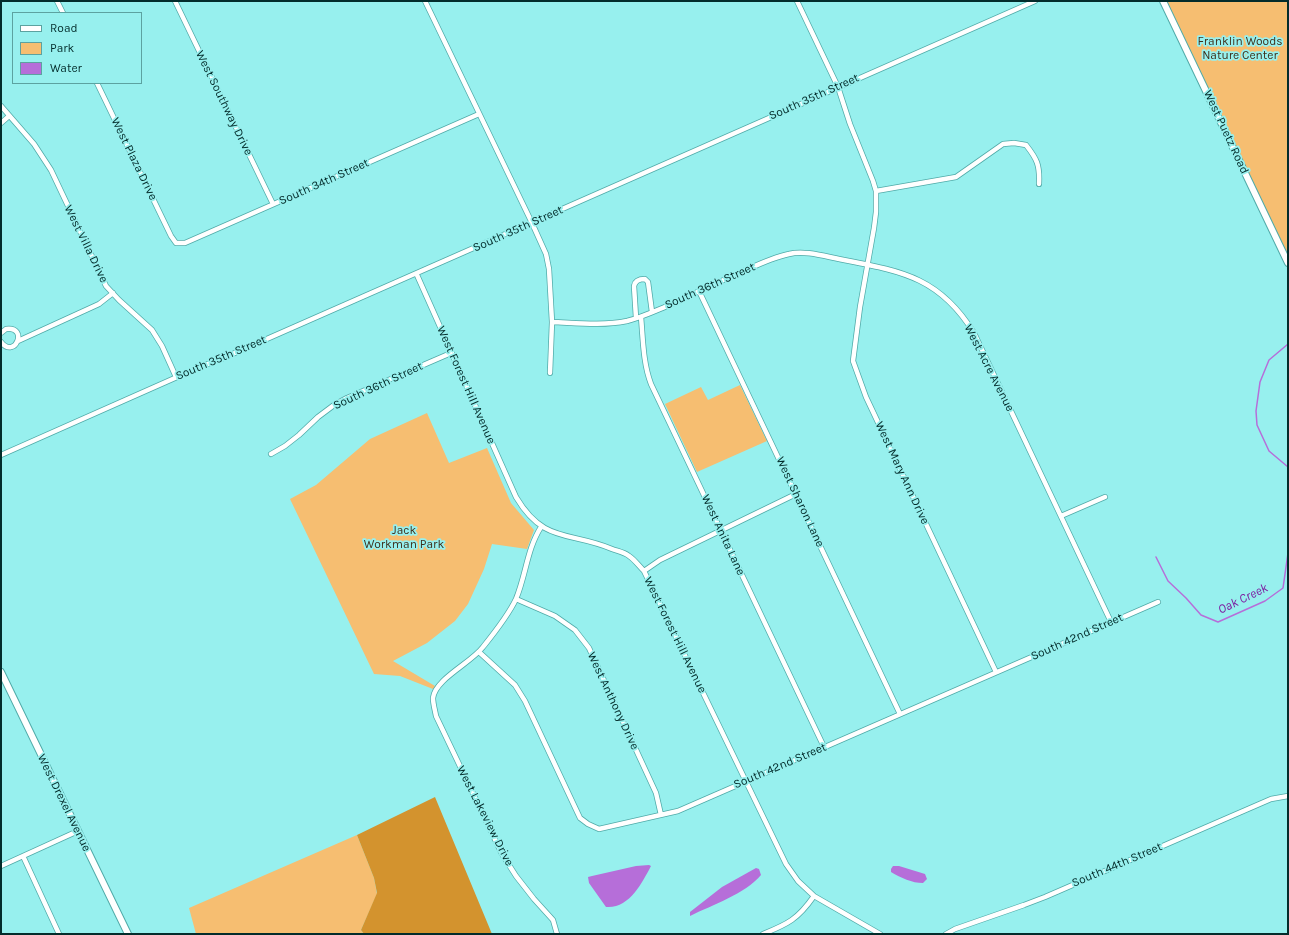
<!DOCTYPE html>
<style>
body{margin:0}
#map{position:relative;width:1289px;height:935px;overflow:hidden;background:#97f0ee;font-family:Karla,sans-serif}
canvas{display:block}
.frame{position:absolute;inset:0;border:2px solid #032c2b;pointer-events:none}
.legend{position:absolute;left:12px;top:12px;width:130px;height:72px;box-sizing:border-box;background:#97f0ee;border:1px solid #5ca2a0;margin:0;padding:5px 7px;list-style:none;font-size:12px;color:#032c2b}
.legend li{display:flex;align-items:center;gap:8px;height:20px}
.legend b{width:20px;border:1px solid #5ca2a0}
</style>
<div id="map">
<canvas width="1289" height="935"></canvas>
<div class="frame"></div>
<ul class="legend">
<li><b style="height:5px;background:#fff"></b>Road</li>
<li><b style="height:11px;background:#f6be71"></b>Park</li>
<li><b style="height:11px;background:#b66ed9"></b>Water</li>
</ul>
</div>
<script>
const ctx = document.querySelector('canvas').getContext('2d');
ctx.lineJoin = 'round';
function fillPath(path, color) {
  ctx.fillStyle = color;
  ctx.fill(path, 'evenodd');
}
function stroke(path, color, width, dash) {
  ctx.strokeStyle = color;
  ctx.lineWidth = width;
  ctx.lineCap = dash ? 'butt' : 'round';
  ctx.setLineDash(dash || []);
  ctx.stroke(path);
}
function label(font, color, halo, rows, align = 'center') {
  ctx.font = font + ' Karla,sans-serif';
  ctx.lineWidth = 3.5;
  ctx.setLineDash([]);
  ctx.textBaseline = 'middle';
  ctx.strokeStyle = halo;
  ctx.fillStyle = color;
  for (const [text, x, y, turn = 0] of rows) {
    ctx.save();
    ctx.translate(x, y);
    ctx.rotate((+turn || 0) * Math.PI / 180);
    ctx.textAlign = isNaN(turn) ? turn : align;
    if (halo) ctx.strokeText(text, 0, 0);
    ctx.fillText(text, 0, 0);
    ctx.restore();
  }
}
fillPath(new Path2D(`
 M1165 1H1288V258Z
 M740 385 767 441 697 472 665 404 701 387 708 400Z
 M427 413 449 463 487 448 511 503 534 530 527 549 492 544 484 569 468 604 455 621 427 643 393 661 435 686 433 689 400 676 374 674 290 499 316 485 370 439Z
 M357 835 374 878 377 894 361 930 364 934H196L189 908Z`), '#f6be71');
fillPath(new Path2D(`
 M435 797 492 934H364L361 930 377 893 374 878 357 835Z`), '#d3932e');
fillPath(new Path2D(`
 M649 865 651 866C642 883 629 909 606 907L589 883 588 877 592 876 636 866Z
 M893 866H899L925 874 927 879 923 883C912 883 901 878 891 872V869Z
 M756 868 759 869 761 875C745 894 712 905 690 916V912L722 887Z`), '#b66ed9');
stroke(new Path2D(`
 M1288 344 1269 360 1260 382 1256 411 1257 425 1269 451 1288 467
 M1156 557 1168 581 1186 598 1201 615 1218 622 1265 601 1283 588 1288 553`), '#b66ed9', 1.5);
const street = new Path2D(`
 M57 1 63 13
 M175 1 273 204
 M425 1 532 223 546 254 549 269 552 322 550 373
 M797 1 838 87 850 124 873 181 876 191V212L874 228 860 307 853 361 866 397 996 672
 M97 83 171 236 176 243H185L479 114
 M1 106 34 144 51 170 106 286 119 300 152 330 162 346 176 377
 M1 123 9 116
 M876 191 956 177 1003 144 1014 143 1026 145C1037 159 1040 165 1039 184
 M417 275 516 497C544 544 569 531 612 549 617 551 624 552 629 556 634 559 639 566 644 571L786 864 798 881 814 896 880 934
 M699 291 900 714
 M641 317C643 339 643 363 651 384L824 747
 M636 318 634 286C635 280 640 279 645 279L648 282 652 312
 M552 322C577 323 602 326 627 321 643 317 657 310 672 304 693 294 714 284 735 275 753 267 770 258 789 254 804 250 824 256 839 259 900 271 939 276 974 333L1111 622
 M1 333 6 329C29 326 15 360 1 342
 M18 341 99 304 113 293
 M271 454 285 446 299 435 318 417 334 405 347 398 451 353
 M1 455 202 366 219 360C492 242 762 119 1035 1
 M1061 516 1105 497
 M541 527C527 549 526 575 516 599 508 616 495 632 483 647 471 663 435 679 433 698 433 704 435 710 436 716L502 854 516 876 534 899 553 920 557 934
 M644 571 660 560 796 494
 M516 599 555 616 575 630 589 648 656 793 661 815
 M479 652 515 685 525 701 580 818 588 824 599 829 678 811 1158 602
 M23 856 59 934
 M1 866 78 831
 M763 934C788 924 798 919 814 896
 M946 934 955 929 1024 905 1045 897 1271 799 1288 796`);
const secondary = new Path2D(`
 M1163 1 1288 263
 M1 672 128 934`);
stroke(street, '#50aaa8', 6);
stroke(secondary, '#50aaa8', 8);
stroke(street, '#fff', 4.5);
stroke(secondary, '#fff', 6);
label('12px', '#3f2f1b', '#97f0ee', [
 ["Franklin Woods",1240,42],
 ["Nature Center",1240,56],
 ["Jack",404,531],
 ["Workman Park",404,545]
]);
label('12px', '#032c2b', '#97f0ee', [
 ["South 35th Street",814,97,-24],
 ["West Southway Drive",224,103,64],
 ["West Puetz Road",1226,132,65],
 ["West Plaza Drive",134,159,64],
 ["South 34th Street",324,182,-24],
 ["South 35th Street",518,229,-24],
 ["West Villa Drive",86,244,64],
 ["South 36th Street",710,286,-24],
 ["South 35th Street",221,358,-23],
 ["West Acre Avenue",989,368,63],
 ["West Forest Hill Avenue",466,385,66],
 ["South 36th Street",378,386,-25],
 ["West Mary Ann Drive",902,473,65],
 ["West Sharon Lane",800,502,65],
 ["West Anita Lane",723,535,65],
 ["West Forest Hill Avenue",675,635,64],
 ["South 42nd Street",1077,637,-24],
 ["West Anthony Drive",613,701,65],
 ["South 42nd Street",780,766,-23],
 ["West Drexel Avenue",64,803,64],
 ["West Lakeview Drive",485,816,63],
 ["South 44th Street",1117,865,-23]
]);
label('italic 13px', '#7d20a2', '#97f0ee', [
 ["Oak Creek",1243,599,-26]
]);
</script>
